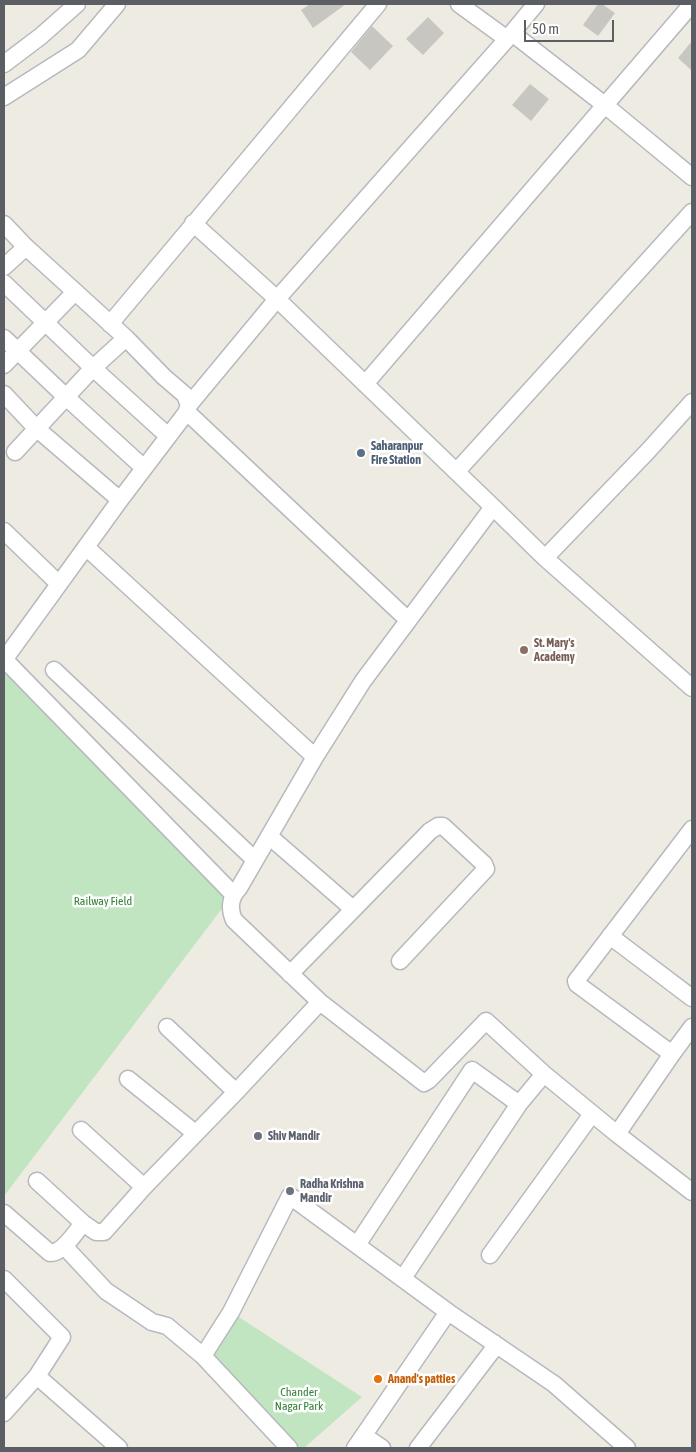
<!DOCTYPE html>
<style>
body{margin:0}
#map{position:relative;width:696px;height:1452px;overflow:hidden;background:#eeebe3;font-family:"Asap Condensed",sans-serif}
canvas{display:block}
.frame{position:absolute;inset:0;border:5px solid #5b5f64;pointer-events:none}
.scale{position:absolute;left:524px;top:20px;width:90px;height:22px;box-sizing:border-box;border:2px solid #5b5f64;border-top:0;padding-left:6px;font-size:15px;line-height:18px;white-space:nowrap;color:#5b5f64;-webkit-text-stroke:4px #fff;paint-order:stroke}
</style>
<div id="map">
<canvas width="696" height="1452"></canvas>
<div class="frame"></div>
<div class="scale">50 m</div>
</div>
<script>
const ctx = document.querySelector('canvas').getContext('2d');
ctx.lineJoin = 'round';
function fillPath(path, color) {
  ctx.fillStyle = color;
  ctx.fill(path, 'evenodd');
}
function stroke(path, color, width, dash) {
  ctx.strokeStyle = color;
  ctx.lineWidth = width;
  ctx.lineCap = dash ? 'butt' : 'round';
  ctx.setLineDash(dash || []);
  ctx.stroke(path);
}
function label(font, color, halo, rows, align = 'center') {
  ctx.font = font + ' "Asap Condensed",sans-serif';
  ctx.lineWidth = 5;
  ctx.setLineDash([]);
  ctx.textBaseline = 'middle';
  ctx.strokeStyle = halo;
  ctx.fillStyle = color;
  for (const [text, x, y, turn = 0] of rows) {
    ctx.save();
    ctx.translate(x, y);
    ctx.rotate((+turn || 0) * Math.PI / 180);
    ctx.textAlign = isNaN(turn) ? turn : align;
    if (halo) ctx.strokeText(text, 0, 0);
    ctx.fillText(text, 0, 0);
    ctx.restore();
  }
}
fillPath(new Path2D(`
 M4 660 233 894 4 1196Z
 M231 1312 362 1397 304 1448H298L203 1356Z`), '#c0e5c0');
fillPath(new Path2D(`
 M310 4H346L313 28 301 10Z
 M598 4H602L615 13 598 36 583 25Z
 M428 17 444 33 423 55 406 39Z
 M372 26 393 46 370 70 351 52Z
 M692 41V71L678 58Z
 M530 84 549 99 531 121 512 105Z`), '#c8c6c0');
const minor = new Path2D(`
 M459 4 507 39
 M512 33 606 106 692 177
 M4 64 41 36 77 4
 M4 97 78 50 117 4
 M193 223 277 299 507 39 536 4
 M4 224 26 247 126 338 164 377 185 395 189 405 186 413 120 500 4 660
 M4 267 26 247
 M4 283 93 368 168 436
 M110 324 378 4
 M4 338 66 397 144 468
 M4 365 75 292
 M365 384 692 4
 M4 394 36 428 120 500
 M187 412 408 620
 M15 452 93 368 126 338
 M457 471 692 212
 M493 507 545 558 692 688
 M4 531 59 584
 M87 548 315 757
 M545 558 648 451 692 402
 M4 659 233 894
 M54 670 255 860
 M692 829 576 981 577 984 672 1054 692 1027
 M269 836 353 909
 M610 936 692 998
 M290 974 430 831 438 826H443L484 864 486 869 400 961
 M320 1002 424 1083 429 1080 486 1021 544 1074 617 1134
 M167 1027 236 1092
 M672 1054 617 1134 692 1192
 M128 1079 195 1133
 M81 1130 144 1187
 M37 1181 83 1223 96 1232H104L144 1187 236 1092 320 1002 234 920C229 909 230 897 239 888L315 757 363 681 493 507 277 299 189 405
 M4 1213 50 1253C63 1253 75 1233 83 1223
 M357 1245 472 1070 519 1104
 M64 1246 106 1291 152 1322 167 1326 203 1356 289 1448
 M490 1255 592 1114
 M403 1278 519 1104 544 1074
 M4 1279 62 1337 37 1376 4 1413
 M203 1356 231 1312 290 1196 448 1312
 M37 1376 119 1448
 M364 1436 382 1448
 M355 1448 448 1312 554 1384 627 1448
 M418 1448 492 1351 494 1343`);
stroke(minor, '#b6b9bd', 19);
stroke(minor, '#fff', 16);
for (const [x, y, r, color] of [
 [361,453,5,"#5c6f8a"],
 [524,650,5,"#8d6e63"],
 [258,1136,5,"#6b7280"],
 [290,1191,5,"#6b7280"],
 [378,1379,5,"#e8710a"]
]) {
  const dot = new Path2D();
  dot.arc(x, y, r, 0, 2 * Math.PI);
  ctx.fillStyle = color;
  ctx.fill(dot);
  stroke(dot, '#fff', 2);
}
label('bold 12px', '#4e5e75', '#fff', [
 ["Saharanpur",371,446],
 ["Fire Station",371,460]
], 'left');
label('bold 12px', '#785e54', '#fff', [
 ["St. Mary's",534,643],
 ["Academy",534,657]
], 'left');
label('12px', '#358139', '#fff', [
 ["Railway Field",103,901],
 ["Chander",299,1392],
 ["Nagar Park",299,1406]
]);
label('bold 12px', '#5b616d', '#fff', [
 ["Shiv Mandir",268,1136],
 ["Radha Krishna",300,1184],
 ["Mandir",300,1198]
], 'left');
label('bold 12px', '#c56008', '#fff', [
 ["Anand's patties",388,1379]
], 'left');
</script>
